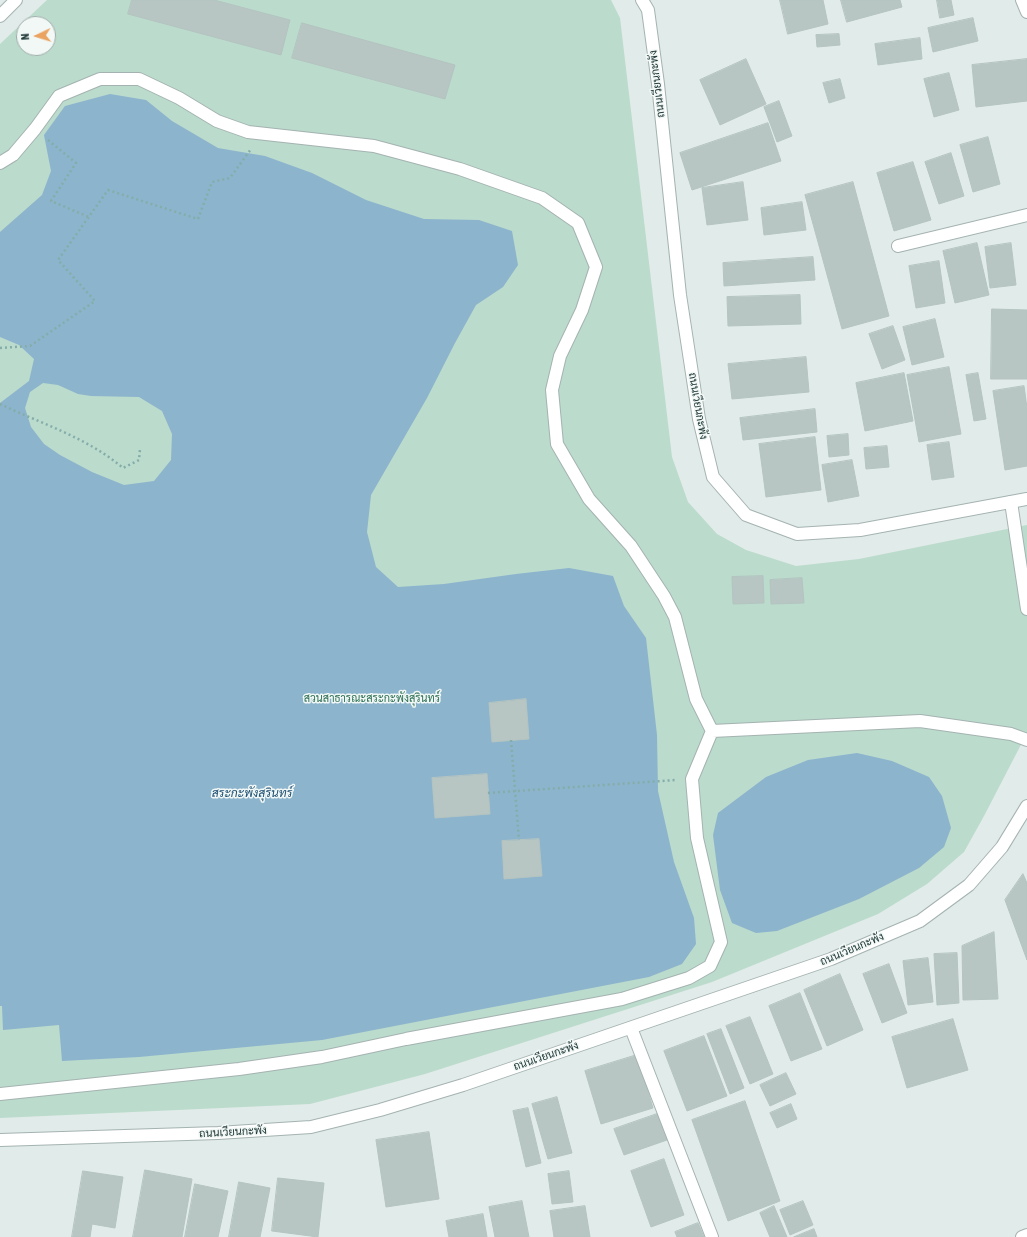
<!DOCTYPE html>
<meta charset="utf-8">
<style>
body{margin:0}
#map{position:relative;width:1027px;height:1237px;overflow:hidden;background:#e1ebe9;font-family:"Asap Condensed",sans-serif}
canvas{display:block}
.north{position:absolute;left:16px;top:16px;width:40px;height:40px;box-sizing:border-box;background:#f2f8f6;border:1px solid #9facab;border-radius:50%;rotate:266deg;font-size:11px;font-weight:700;line-height:16px;text-align:center;color:#233b3a}
.north::after{content:'';display:block;margin:auto;width:14px;height:18px;background:#eaa360;clip-path:polygon(50% 0,100% 100%,50% 72%,0 100%)}
</style>
<div id="map">
<canvas width="1027" height="1237"></canvas>
<div class="north">N</div>
</div>
<script>
const ctx = document.querySelector('canvas').getContext('2d');
ctx.lineJoin = 'round';
function fillPath(path, color) {
  ctx.fillStyle = color;
  ctx.fill(path, 'evenodd');
}
function stroke(path, color, width, dash) {
  ctx.strokeStyle = color;
  ctx.lineWidth = width;
  ctx.lineCap = dash ? 'butt' : 'round';
  ctx.setLineDash(dash || []);
  ctx.stroke(path);
}
function label(font, color, halo, rows, align = 'center') {
  ctx.font = font + ' "Asap Condensed",Sarabun,sans-serif';
  ctx.lineWidth = 3;
  ctx.setLineDash([]);
  ctx.textBaseline = 'middle';
  ctx.strokeStyle = halo;
  ctx.fillStyle = color;
  for (const [text, x, y, turn = 0] of rows) {
    ctx.save();
    ctx.translate(x, y);
    ctx.rotate((+turn || 0) * Math.PI / 180);
    ctx.textAlign = isNaN(turn) ? turn : align;
    if (halo) ctx.strokeText(text, 0, 0);
    ctx.fillText(text, 0, 0);
    ctx.restore();
  }
}
fillPath(new Path2D(`
 M47 0H611L620 18 672 457 688 502 717 534 746 550 796 566 859 559 1027 525V733L984 816 964 852 927 884 878 914 712 982 425 1074 310 1104 0 1118V44ZM24 24H48V48H24Z`), '#bbdbcc');
fillPath(new Path2D(`
 M110 94 146 100 172 121 218 148 265 156 312 173 366 200 424 219 479 220 512 231 518 265 503 287 476 305 455 343 427 398 371 495 367 532 376 567 398 587 444 584 516 574 569 568 613 576 624 606 646 638 657 735 658 791 674 862 694 918 696 944 682 964 649 977 322 1040 139 1057 62 1061 59 1025 3 1030 2 1006H0V403L29 381 34 359 19 345 0 337V232L42 195 51 171 44 135 65 106ZM43 383 58 385 78 394 91 396 139 397 162 411 172 434 171 460 154 481 124 485 92 472 60 455 44 444 31 427 25 408 30 392Z
 M857 753 892 761 929 777 942 796 951 828 944 847 919 868 859 899 777 931 756 933 732 923 720 890 713 835 718 813 766 777 808 760Z`), '#8cb4cd');
const building = new Path2D(`
 M132 0H214L290 20 281 55 128 14Z
 M780 0H823L828 24 788 34Z
 M841 0H900L902 7 847 22Z
 M937 0H951L954 15 940 18Z
 M973 18 978 41 933 52 928 28Z
 M302 23 455 65 445 99 292 58Z
 M839 34 840 45 817 47 816 35Z
 M920 38 922 59 878 65 875 44Z
 M746 59 766 104 720 125 700 80Z
 M1027 59V101L976 107 972 65Z
 M949 73 959 110 934 117 924 79Z
 M840 79 845 98 829 103 823 83Z
 M779 101 792 136 777 142 764 107Z
 M768 123 781 161 692 190 680 153Z
 M988 137 1000 184 973 192 960 145Z
 M951 153 964 196 939 204 925 162Z
 M913 162 931 220 894 231 877 173Z
 M743 182 748 220 707 225 702 188Z
 M853 182 889 316 842 329 805 195Z
 M802 202 806 230 764 235 761 208Z
 M977 243 989 295 955 303 943 251Z
 M1011 243 1016 285 990 288 985 247Z
 M813 257 815 280 724 286 723 263Z
 M939 261 945 303 916 308 909 266Z
 M800 295 801 324 728 326 727 297Z
 M992 309 1027 310V379H991Z
 M935 319 944 357 912 365 903 327Z
 M893 326 905 360 882 369 869 334Z
 M806 357 809 392 732 399 728 364Z
 M949 367 961 434 919 442 907 375Z
 M904 373 913 421 865 431 856 383Z
 M978 373 986 419 974 421 966 375Z
 M1024 386 1027 408V466L1005 470 993 391Z
 M815 409 817 432 743 440 740 418Z
 M848 434 849 455 829 457 827 436Z
 M815 437 821 490 766 497 759 444Z
 M949 442 954 477 932 480 927 445Z
 M887 446 889 467 866 469 864 448Z
 M852 460 859 496 828 502 822 465Z
 M763 576 764 603 733 604 732 577Z
 M802 578 804 603 771 604 770 580Z
 M526 699 529 739 492 742 489 703Z
 M487 774 490 814 435 818 432 778Z
 M539 839 542 876 504 879 502 841Z
 M1023 874 1027 883V960L1005 900Z
 M994 932 998 999 963 1000 962 946Z
 M957 953 959 1003 937 1005 934 954Z
 M928 958 933 1002 908 1005 903 961Z
 M889 964 907 1013 882 1023 863 974Z
 M840 974 863 1030 827 1046 804 990Z
 M800 993 822 1049 791 1061 769 1006Z
 M750 1017 773 1074 750 1084 726 1026Z
 M953 1019 968 1070 907 1088 892 1037Z
 M721 1029 744 1088 730 1094 707 1034Z
 M704 1036 727 1096 687 1111 664 1051Z
 M637 1055 653 1108 601 1124 585 1071Z
 M786 1073 796 1094 770 1106 760 1085Z
 M557 1097 572 1153 548 1159 532 1104Z
 M745 1101 780 1201 728 1221 692 1120Z
 M791 1104 797 1119 777 1128 770 1113Z
 M528 1108 541 1163 526 1167 513 1111Z
 M657 1114 667 1140 624 1155 614 1129Z
 M429 1132 439 1199 386 1207 376 1140Z
 M664 1159 684 1215 651 1227 631 1171Z
 M145 1170 192 1179 182 1237H133Z
 M83 1171 123 1177 115 1228 92 1224 90 1237H72Z
 M569 1171 573 1202 552 1204 548 1174Z
 M278 1178 324 1183 318 1237 272 1231Z
 M239 1182 270 1188 260 1237H229Z
 M195 1184 228 1191 218 1237H185Z
 M522 1201 529 1237H495L489 1207Z
 M803 1201 813 1225 790 1235 780 1210Z
 M585 1206 590 1237H554L550 1211Z
 M774 1206 787 1237H770L760 1213Z
 M483 1214 487 1237H449L446 1221Z
 M698 1223 704 1237H677L675 1232Z
 M814 1229 817 1237H794Z`);
fillPath(building, '#b7c6c3');
stroke(building, '#b4c4c1', 1);
const lane = new Path2D(`
 M0 163 13 155 35 129 59 96 100 79H139L179 98 217 121 248 132 374 146 460 169 542 198 578 223 596 267 582 310 560 356 552 390 557 444 589 499 631 546 664 596 675 617 696 699 712 731 692 779 697 838 721 942 710 966 689 978 622 999 406 1039 322 1057 239 1069 0 1094
 M898 246 1027 215
 M1011 502 1027 609
 M712 731 920 721 1011 734 1027 740`);
const street = new Path2D(`
 M642 0 648 10 658 84 680 295 699 419 713 477 746 515 797 534 860 530 1027 499
 M1022 0 1027 12
 M0 16 16 0
 M631 1028 712 1237
 M0 1140 218 1133 311 1127 380 1110 463 1085 831 959 920 921 969 885 1002 847 1027 806
 M1022 1237 1027 1235`);
stroke(lane, '#a4b3b1', 14);
stroke(street, '#a4b3b1', 14);
stroke(new Path2D(`
 M48 140 76 163 51 201 89 217
 M0 348 30 346 95 301 58 260 108 190 198 219 212 182 230 178 251 149
 M0 404C42 424 88 438 123 468L139 460 140 449
 M511 740 519 840
 M488 793 676 780`), '#84adaa', 2.5, [2, 3]);
stroke(lane, '#fff', 12);
stroke(street, '#fff', 12);
label('11px', '#233b3a', '#f2f8f6', [
 ["ถนนเวียนกะพัง",657,84,-97],
 ["ถนนเวียนกะพัง",698,406,80],
 ["ถนนเวียนกะพัง",852,949,-23],
 ["ถนนเวียนกะพัง",546,1056,-19],
 ["ถนนเวียนกะพัง",233,1132,-3]
]);
label('11px', '#2f7057', '#f2f8f6', [
 ["สวนสาธารณะสระกะพังสุรินทร์",372,699]
]);
label('italic 12px', '#205174', '#f2f8f6', [
 ["สระกะพังสุรินทร์",252,793]
]);
</script>
